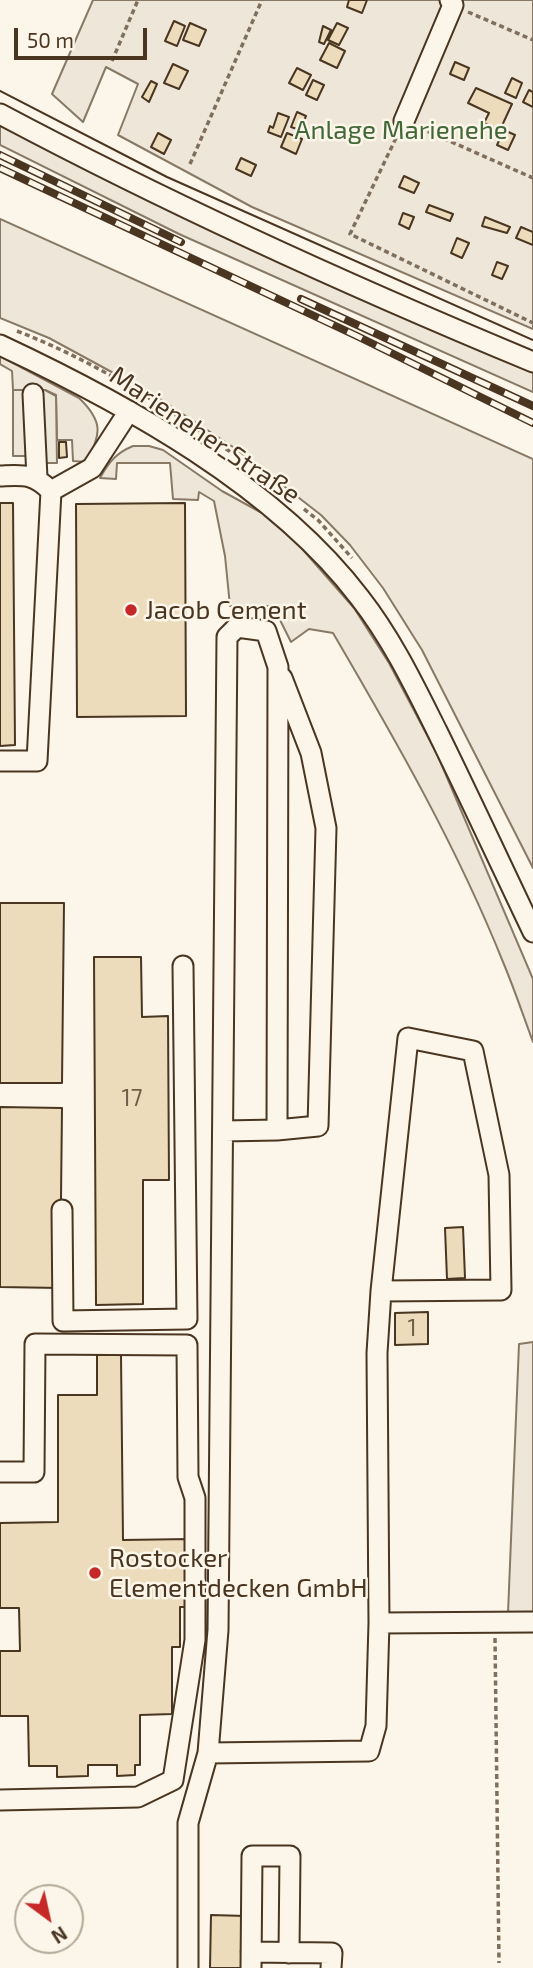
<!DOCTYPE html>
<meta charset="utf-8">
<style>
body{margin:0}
#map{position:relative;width:533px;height:1968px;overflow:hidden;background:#fbf6e9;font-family:"Exo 2",sans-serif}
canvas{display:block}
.north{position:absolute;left:14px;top:1884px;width:70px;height:70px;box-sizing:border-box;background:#fbf6e9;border:2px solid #b4a999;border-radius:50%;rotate:147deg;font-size:19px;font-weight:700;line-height:28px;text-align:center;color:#4a3520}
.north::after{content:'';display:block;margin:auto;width:24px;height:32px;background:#c62828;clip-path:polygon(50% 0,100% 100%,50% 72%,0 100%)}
.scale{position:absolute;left:14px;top:28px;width:133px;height:32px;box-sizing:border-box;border:4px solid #4a3520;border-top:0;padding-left:9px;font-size:21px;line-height:24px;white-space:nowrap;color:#4a3520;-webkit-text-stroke:5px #fbf6e9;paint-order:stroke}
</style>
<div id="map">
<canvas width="533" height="1968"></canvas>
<div class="north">N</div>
<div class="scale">50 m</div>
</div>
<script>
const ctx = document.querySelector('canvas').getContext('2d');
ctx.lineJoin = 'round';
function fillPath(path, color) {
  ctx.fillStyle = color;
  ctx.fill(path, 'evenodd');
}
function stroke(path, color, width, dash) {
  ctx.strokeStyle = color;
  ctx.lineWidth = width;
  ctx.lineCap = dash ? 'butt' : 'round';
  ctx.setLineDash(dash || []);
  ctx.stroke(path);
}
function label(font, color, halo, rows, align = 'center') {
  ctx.font = font + ' "Exo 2",sans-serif';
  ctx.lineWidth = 5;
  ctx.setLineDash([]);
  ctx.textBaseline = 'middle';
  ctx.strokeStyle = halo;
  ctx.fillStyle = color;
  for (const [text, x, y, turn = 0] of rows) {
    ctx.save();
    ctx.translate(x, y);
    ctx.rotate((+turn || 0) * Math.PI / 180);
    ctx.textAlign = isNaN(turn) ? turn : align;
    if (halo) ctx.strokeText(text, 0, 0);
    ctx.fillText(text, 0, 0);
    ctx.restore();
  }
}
const green = new Path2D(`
 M93 0H533V329L252 207 118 135 138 84 106 67 83 122 52 94Z
 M0 122 533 369V392L179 234 0 145Z
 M0 219 533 459V868L422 650 383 588 350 545 321 515 236 449 154 395 49 338 0 318Z
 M0 356 79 398C103 421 102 434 86 462L73 461 72 440H57L56 395 45 390H13L12 371 0 364Z
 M133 446H149L163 450 222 491 262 513 297 543 354 608 389 663 437 754 533 979V1042C523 1015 514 988 503 962 457 847 395 739 333 633L309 629 291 642 273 606H230L225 556 214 501 199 492 198 500 173 499 170 463H117L116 479 100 478C109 462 116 453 133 446Z
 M533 1342V1613H508L519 1344Z`);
fillPath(green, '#ede6d9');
stroke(green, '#887966', 2);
const parking = new Path2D(`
 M13 390H45L56 396 57 463H28L27 456H13Z`);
fillPath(parking, '#ede7d9');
stroke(parking, '#887966', 2);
const building = new Path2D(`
 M349 0H367L362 13 347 7Z
 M174 21 185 26 177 46 165 41Z
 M190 23 206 30 199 46 183 40Z
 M337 23 348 28 339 45 328 40Z
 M323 26 331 30 324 44 319 42Z
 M329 43 345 51 337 68 320 60Z
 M455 62 469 68 464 80 450 74Z
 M173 64 188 71 179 89 164 83Z
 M297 68 311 75 303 90 289 83Z
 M512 78 522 83 516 98 505 93Z
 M313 80 324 85 317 100 306 95Z
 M151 81 157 84 149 102 142 97Z
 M476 88 512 104 500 130 484 123 489 113 468 103Z
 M529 90 533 92V107L523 102Z
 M297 112 306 116 300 130 291 127Z
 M278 113 289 117 281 137 268 132 270 126 273 128Z
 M504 130 515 135 508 150 497 145Z
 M158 133 171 140 164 154 151 147Z
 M287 133 302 139 296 154 281 147Z
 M241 158 256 165 251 176 236 169Z
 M404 176 419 183 414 193 399 187Z
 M429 205 453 214 450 221 426 212Z
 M403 213 414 217 409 229 399 224Z
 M485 217 510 227 507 233 482 226Z
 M521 227 533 232V245L516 238Z
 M457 238 469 243 462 258 451 253Z
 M497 262 508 266 502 279 492 275Z
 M59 442H66L67 457 59 458Z
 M0 503H13L15 745 0 746Z
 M185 503 186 716 77 717 76 504Z
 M0 903H64L62 1083H0Z
 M94 957H141L142 1017 168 1016 169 1180H143V1304L96 1305Z
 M0 1107 62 1108 60 1288 0 1287Z
 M463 1227 465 1278 447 1279 445 1228Z
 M428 1312V1344L395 1345V1313Z
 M97 1355H121L123 1540 190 1539V1607H180V1647H172V1714L140 1715V1765H135V1775L117 1776V1765H88V1776L57 1777V1766H29L28 1716H0V1651H20L19 1608H0V1523L58 1522V1395H97Z
 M211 1915 246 1916 245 1968H210Z`);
fillPath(building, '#ecdcbc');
stroke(building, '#4a3520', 2);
const minor = new Path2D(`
 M0 114C173 206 352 287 533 362
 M404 121 453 5 450 0
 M0 345C126 404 275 486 360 598 392 639 414 685 437 731 470 798 501 865 533 932
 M33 394 37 478
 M0 476C24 475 33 473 51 491L37 761H0
 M51 491 92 468 129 411
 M277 1130 318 1126 326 828 311 753 282 678
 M62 1210 63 1321 187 1319 183 966
 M0 1472H34L35 1344 187 1345 188 1477 195 1498V1640L173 1780 138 1797 0 1800
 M379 1623 377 1353 381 1291 408 1038 473 1051 499 1175 501 1290 381 1291
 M208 1753 369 1751 376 1726 379 1623 533 1622
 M251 1952 332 1953 331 1968
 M188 1968V1823L208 1753 218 1630 227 637 237 627 266 631 278 667 277 1130 223 1131
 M251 1968 252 1856H290L289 1953`);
stroke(minor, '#4a3520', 23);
stroke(new Path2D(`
 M468 12 533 40
 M112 61 138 0
 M420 128 533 178
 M396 138 350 234 533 323
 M190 164 262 0
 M17 331C82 356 142 392 200 431
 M212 439 246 463
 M304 509 318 520 352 558
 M495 1638 499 1963`), '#7f6f5c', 3.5, [5, 3.5]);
stroke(minor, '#fbf6e9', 19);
stroke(new Path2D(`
 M0 91 167 177 533 340`), '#4a3520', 2);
const rail = new Path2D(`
 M0 155 181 242
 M0 168 359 337 533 423
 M301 299 533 406`);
stroke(rail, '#4a3520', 8);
stroke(rail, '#fbf6e9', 5, [16]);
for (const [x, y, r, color] of [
 [131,610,7,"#c62828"],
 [95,1573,7,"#c62828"]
]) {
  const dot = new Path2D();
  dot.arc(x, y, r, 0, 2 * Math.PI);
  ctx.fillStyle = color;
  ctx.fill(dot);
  stroke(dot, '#fbf6e9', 2.5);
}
label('23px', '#725f47', null, [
 ["17",132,1098],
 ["1",412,1328]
]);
label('26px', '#436837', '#fbf6e9', [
 ["Anlage Marienehe",401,130]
]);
label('26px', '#4a3520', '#fbf6e9', [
 ["Marieneher Straße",205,435,34]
]);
label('26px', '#4a3520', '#fbf6e9', [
 ["Jacob Cement",145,610],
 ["Rostocker",109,1558],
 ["Elementdecken GmbH",109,1588]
], 'left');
</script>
